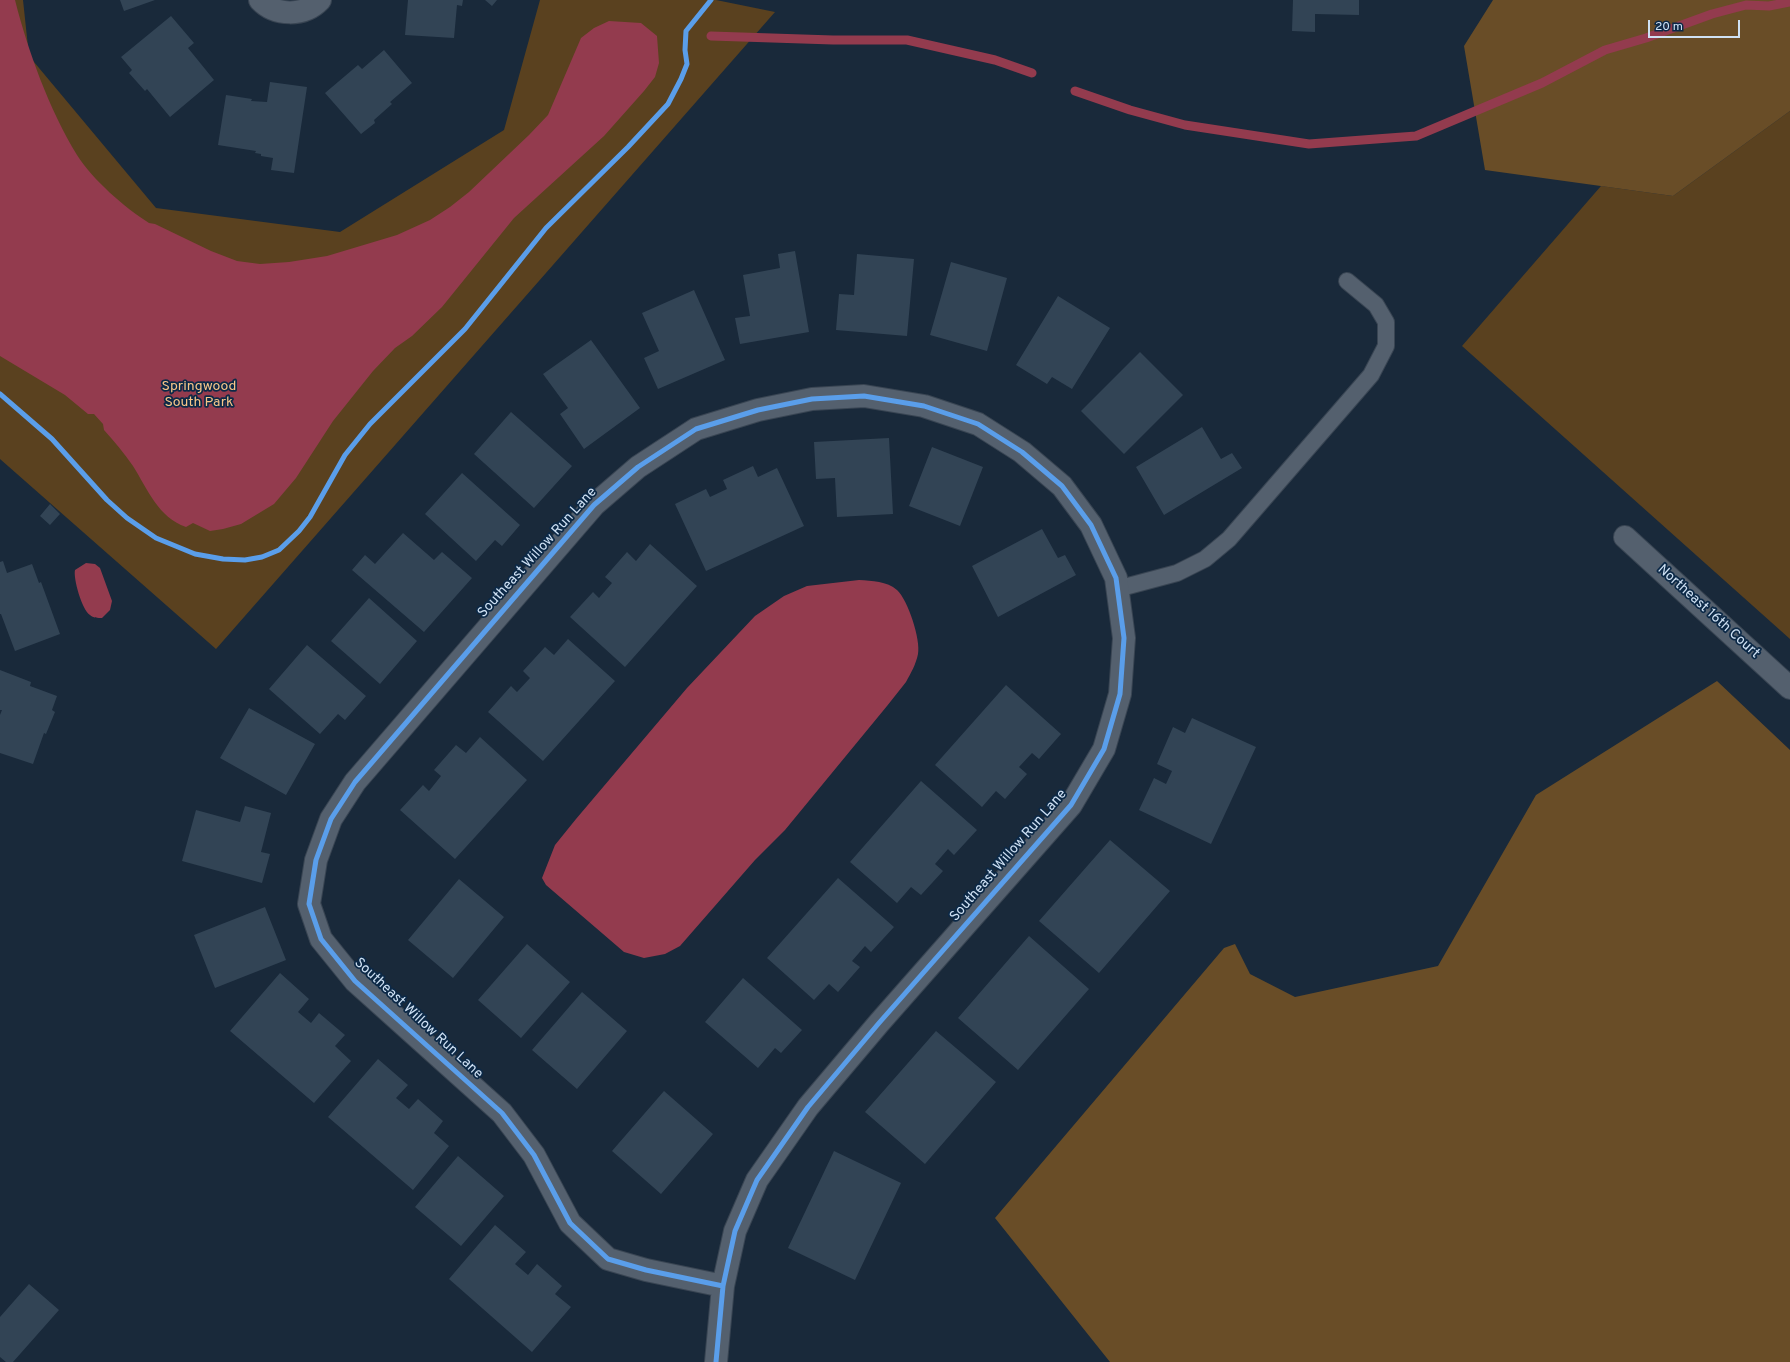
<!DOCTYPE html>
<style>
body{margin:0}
#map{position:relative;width:1790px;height:1362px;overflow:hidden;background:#19293a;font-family:Overpass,sans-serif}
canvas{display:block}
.scale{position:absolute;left:1648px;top:20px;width:92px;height:18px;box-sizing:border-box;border:2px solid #cfe1f4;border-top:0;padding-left:5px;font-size:12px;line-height:14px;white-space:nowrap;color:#cfe1f4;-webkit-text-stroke:3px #0c2947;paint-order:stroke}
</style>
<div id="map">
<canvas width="1790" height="1362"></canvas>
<div class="scale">20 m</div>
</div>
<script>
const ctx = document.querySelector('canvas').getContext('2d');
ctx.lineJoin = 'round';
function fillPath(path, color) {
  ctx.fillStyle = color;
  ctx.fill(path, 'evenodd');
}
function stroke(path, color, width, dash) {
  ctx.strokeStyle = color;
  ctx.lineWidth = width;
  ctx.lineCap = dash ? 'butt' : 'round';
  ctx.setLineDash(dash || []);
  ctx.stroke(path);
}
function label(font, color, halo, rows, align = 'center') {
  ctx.font = font + ' Overpass,sans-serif';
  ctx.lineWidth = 3.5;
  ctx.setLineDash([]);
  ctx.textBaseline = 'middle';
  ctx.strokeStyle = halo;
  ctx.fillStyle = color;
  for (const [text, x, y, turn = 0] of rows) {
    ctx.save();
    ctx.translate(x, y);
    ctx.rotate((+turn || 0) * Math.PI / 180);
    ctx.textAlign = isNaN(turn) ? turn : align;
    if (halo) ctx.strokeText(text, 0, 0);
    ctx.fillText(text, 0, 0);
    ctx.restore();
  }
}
fillPath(new Path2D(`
 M0 0H23L29 56 156 208 340 232 504 130 540 0H716L775 12 216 649 0 459Z
 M1790 111V639L1462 346 1601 186 1673 196Z`), '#5a411f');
fillPath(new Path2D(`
 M1493 0H1790V111L1673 196 1485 170 1464 46Z
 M1717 681 1790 750V1362H1110L995 1218 1224 948 1235 944 1250 974 1295 997 1438 966 1536 795Z`), '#694d27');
fillPath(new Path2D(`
 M0 0H15C28 51 49 109 77 155 93 180 124 207 149 223L155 224 211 251 237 261 260 264 289 262 327 256 397 235 430 220 450 207 469 192 529 135 548 115 581 38 594 28 609 21 641 23 657 36 659 63 655 77 644 91 604 136 514 218 442 307 412 336 395 348 373 371 333 421 296 478 274 504 241 524 223 529 210 531 193 523 186 527C158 517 148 490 133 466 124 453 114 441 104 430L103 424 94 414H88L65 395 0 356Z
 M86 563 95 564 100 568 112 601 110 610 102 618C98 618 93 618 90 615 82 610 73 578 75 570Z
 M859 580C872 581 887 581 897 590 908 600 921 640 918 654 916 664 911 673 906 682L887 706 785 830 755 860 680 946 665 954 644 958 624 952 546 885 542 878 555 845 576 819 687 688 755 616 784 596 807 586Z`), '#933b4e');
stroke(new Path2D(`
 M711 36 833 40H907L995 60 1032 73
 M1075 91 1130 110 1185 125 1309 144 1416 136 1542 83 1605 50 1646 38 1712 14 1746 5 1769 6 1790 2`), '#933b4e', 9);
fillPath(new Path2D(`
 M120 0H155L124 11Z
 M408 0H463L462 6 457 5 454 38 405 35Z
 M485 0H497L492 6Z
 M1293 0H1359V15L1315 14V32L1292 31Z
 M171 16 194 43 188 48 214 80 170 117 147 89 145 91 129 73 132 70 121 57Z
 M384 50 412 83 390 102 392 104 374 120 375 123 361 134 325 93 358 65 362 69Z
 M270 82 307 87 294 173 271 170 273 158 261 156V154L255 153 256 151 218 145 226 95 252 99 251 101 267 102Z
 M795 251 809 332 740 344 735 318 750 316 743 275 780 268 778 254Z
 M857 254 914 259 907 336 836 330 839 294 854 295Z
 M951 262 1007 278 987 351 930 335Z
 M694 290 725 360 658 389 644 358 659 351 642 313Z
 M1058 296 1110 328 1072 389 1052 377 1047 384 1016 365Z
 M591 340 640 408 584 449 560 414 568 408 543 374Z
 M1140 352 1183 395 1124 454 1081 411Z
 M511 412 572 466 534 508 474 454Z
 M1202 427 1221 459 1232 453 1242 468 1164 515 1136 467Z
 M889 438 893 514 837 517 835 478 816 479 814 442Z
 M932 447 983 467 960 526 909 506Z
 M753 466 758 477 777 468 804 526 706 571 675 504 706 489 710 497 727 489 723 480Z
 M462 473 520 525 502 546 495 540 476 561 425 514Z
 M50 504 60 514 50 525 40 516Z
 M1042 529 1058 558 1065 555 1076 575 998 617 972 566Z
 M403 533 434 560 442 552 472 578 424 632 352 570 365 555 375 564Z
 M650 544 697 586 625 667 570 617 593 592 599 598 612 583 605 577 627 552 636 561Z
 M3 561 7 573 32 564 39 583 41 582 60 634 15 651 1 614H0V562Z
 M369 598 417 641 380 684 331 641Z
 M568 639 615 681 543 761 488 712 511 686 517 692 530 678 523 671 545 647 554 655Z
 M307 645 366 696 345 720 338 714 320 734 269 689Z
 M0 670 31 682 30 686 57 696 52 710 55 712 46 734 44 733 33 764 0 753V715L2 710H0Z
 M1006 685 1061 734 1039 759 1032 753 1019 767 1027 774 1005 799 996 791 982 807 935 765Z
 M249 708 315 744 286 795 220 758Z
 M1192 718 1256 747 1211 844 1139 810 1154 778 1166 784 1172 771 1157 764 1173 727 1185 733Z
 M480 737 527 780 455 859 400 810 423 785 429 791 441 776 434 770 456 745 466 753Z
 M921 781 977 830 954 855 948 849 935 864 943 871 921 895 911 887 897 903 850 862Z
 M245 806 271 813 261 852 270 854 262 883 182 861 196 810 240 822Z
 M1110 840 1170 891 1099 973 1039 921Z
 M838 878 894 927 871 952 865 946 852 961 860 967 838 992 829 984 814 1000 767 958Z
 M459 879 504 917 453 978 408 940Z
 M265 907 286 960 215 988 194 935Z
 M1029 936 1089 989 1018 1070 958 1018Z
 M527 944 570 982 521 1038 478 1000Z
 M280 973 309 999 298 1012 311 1023 319 1013 345 1035 335 1046 351 1061 314 1103 230 1031Z
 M743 978 802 1030 781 1053 775 1048 758 1068 705 1022Z
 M582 992 627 1031 577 1089 532 1050Z
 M936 1031 996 1082 925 1164 865 1112Z
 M378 1059 408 1085 396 1098 409 1109 418 1099 443 1121 434 1133 449 1146 413 1190 328 1117Z
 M664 1091 713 1134 661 1194 612 1151Z
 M834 1151 901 1183 855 1280 788 1248Z
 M458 1156 504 1196 461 1246 415 1207Z
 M495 1225 526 1252 515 1264 528 1275 537 1264 562 1286 555 1294 571 1307 532 1352 449 1279Z
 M29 1284 59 1310 13 1362H6L0 1357V1317Z`), '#324455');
const service = new Path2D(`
 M1117 589 1177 573 1205 559 1229 539 1371 375 1386 346V322L1376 305 1347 281`);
const minor = new Path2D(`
 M260 0C275 16 304 17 320 0
 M1625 537 1790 688
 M716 1362 723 1286 735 1231 757 1180 808 1107 879 1023 1071 805 1104 749 1120 694 1124 638 1116 578 1091 525 1062 486 1022 452 978 424 924 406 864 396 812 399 758 410 696 429 638 467 594 505 355 782 331 819 316 860 309 904 321 939 355 981 502 1113 534 1155 570 1223 608 1259 646 1270 723 1286`);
stroke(service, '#394553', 18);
stroke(minor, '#394553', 24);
stroke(service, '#54606e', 16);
stroke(minor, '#54606e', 22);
stroke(new Path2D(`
 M0 394 52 439 107 500 127 518 156 538 195 554 223 559 245 560 262 557 279 550 299 531 310 517 345 455 370 424 465 329 546 228 628 147 668 104 681 79 687 64 685 50 686 31 711 0
 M716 1362 723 1286 735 1231 757 1180 808 1107 879 1023 1071 805 1104 749 1120 694 1124 638 1116 578 1091 525 1062 486 1022 452 978 424 924 406 864 396 812 399 758 410 696 429 638 467 594 505 355 782 331 819 316 860 309 904 321 939 355 981 502 1113 534 1155 570 1223 608 1259 646 1270 723 1286`), '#5a9eea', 5);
label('14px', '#f8c689', '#0c2947', [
 ["Springwood",199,387],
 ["South Park",199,403]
]);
label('14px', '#cfe1f4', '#0c2947', [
 ["Southeast Willow Run Lane",538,553,-48],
 ["Northeast 16th Court",1708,612,42],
 ["Southeast Willow Run Lane",1009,856,-49],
 ["Southeast Willow Run Lane",418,1019,43]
]);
</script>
